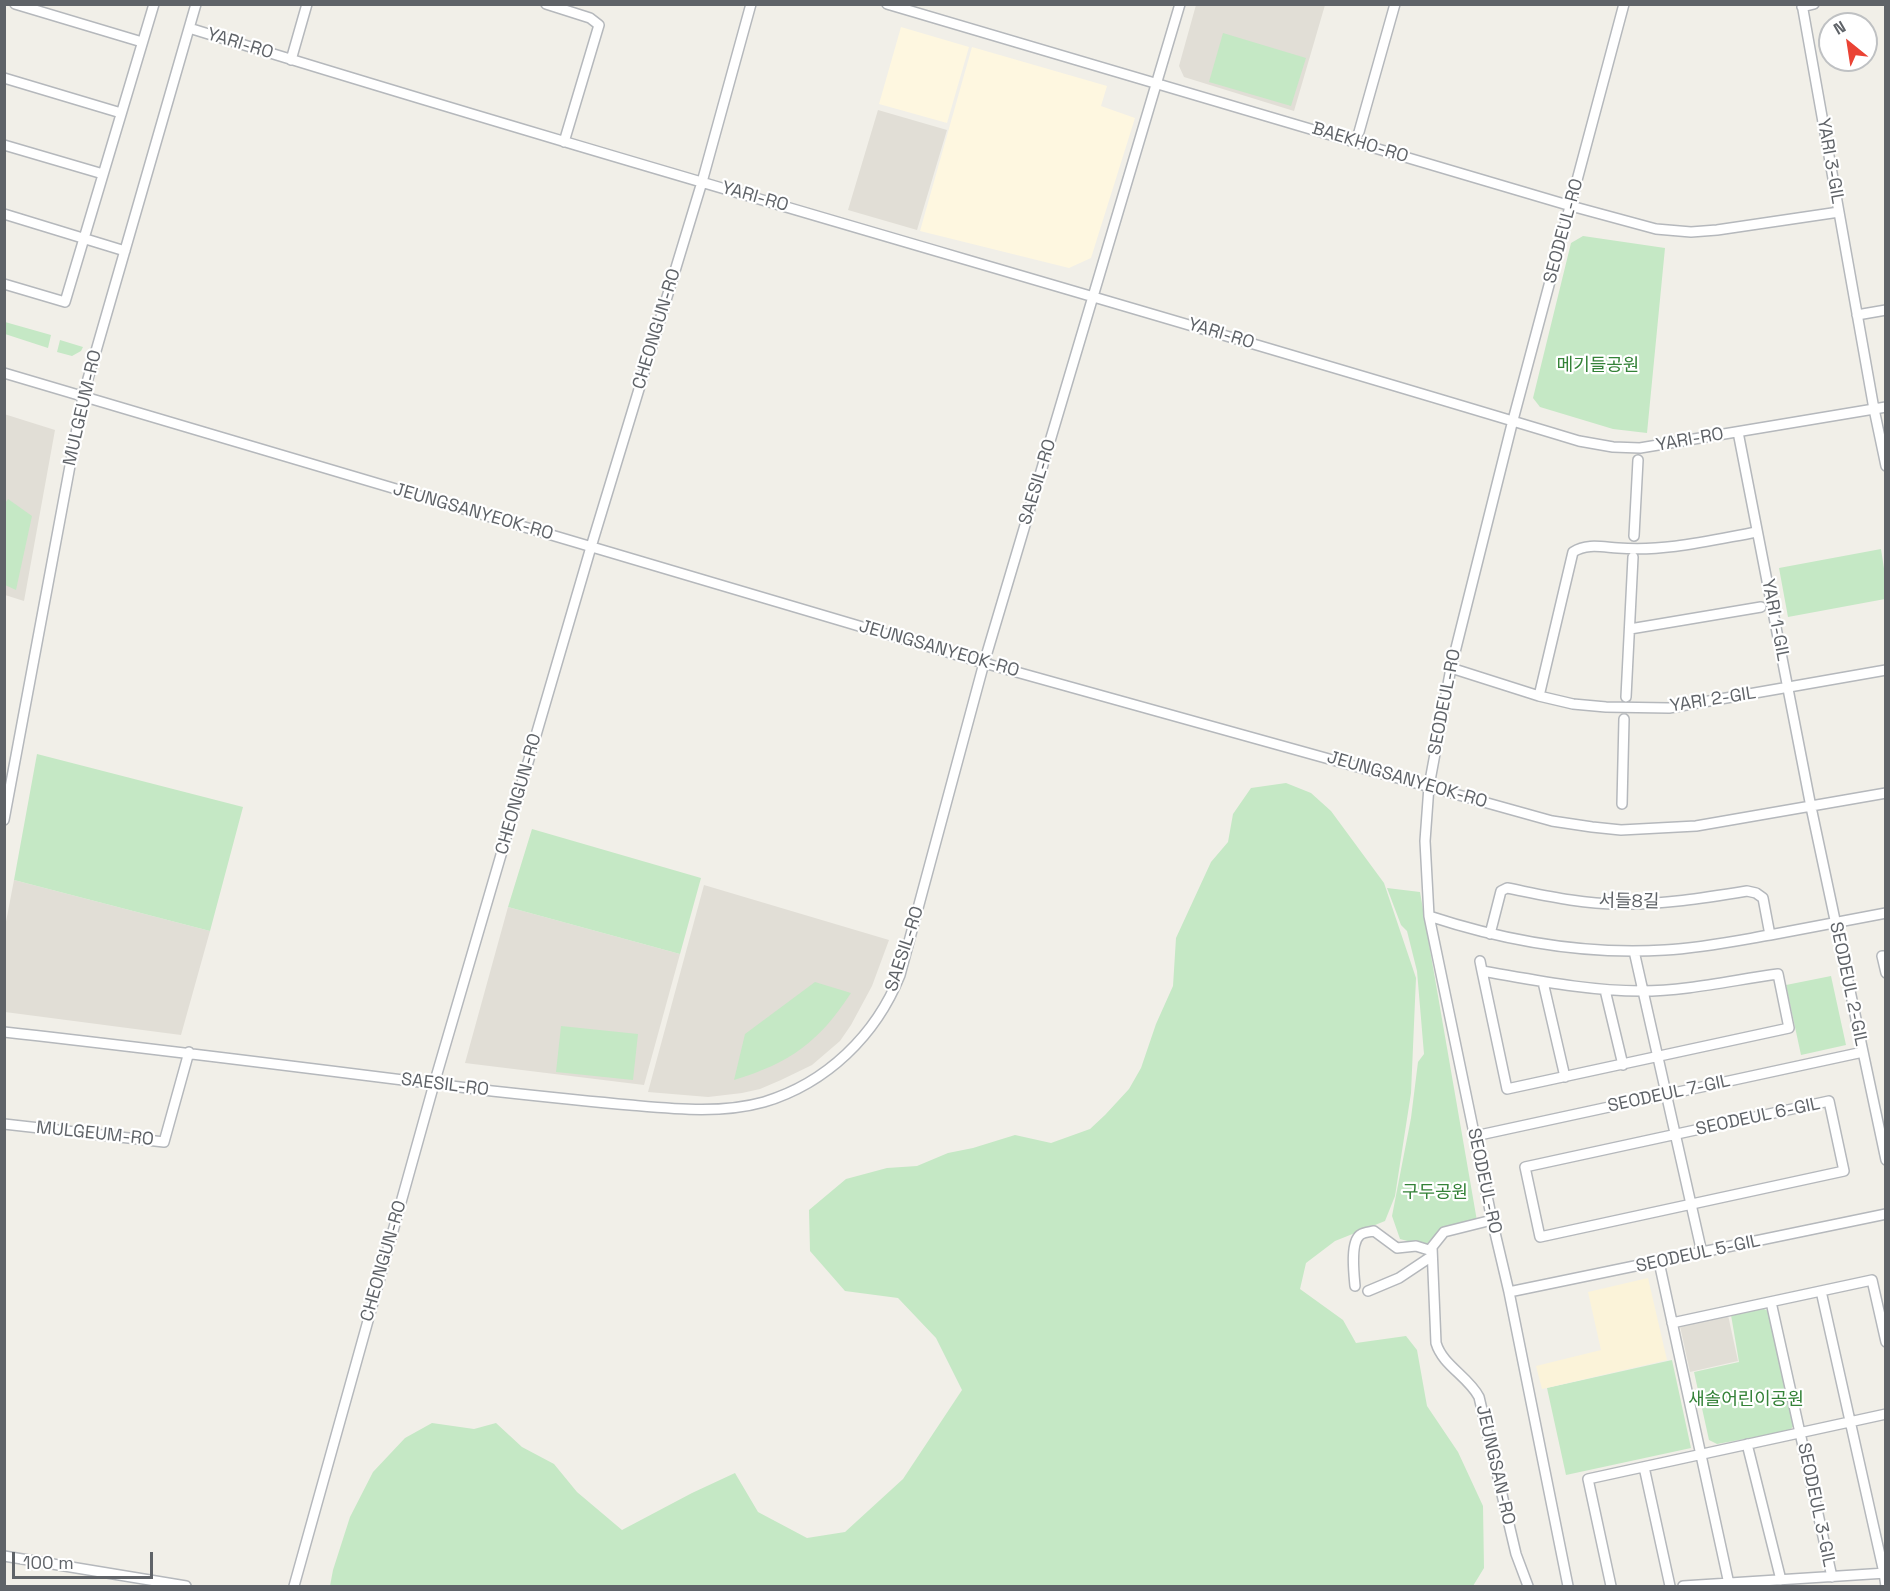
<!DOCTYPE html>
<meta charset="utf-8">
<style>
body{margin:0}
#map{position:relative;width:1890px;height:1591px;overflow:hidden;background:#f1efe8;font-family:"Space Grotesk",sans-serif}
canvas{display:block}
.frame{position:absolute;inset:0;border:6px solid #5f6368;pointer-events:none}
.north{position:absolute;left:1818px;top:12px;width:60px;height:60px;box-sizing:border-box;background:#fff;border:2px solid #bfc1c3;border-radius:50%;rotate:330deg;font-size:16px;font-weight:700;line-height:24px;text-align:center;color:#5f6368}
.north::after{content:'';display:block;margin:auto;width:21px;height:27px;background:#ea4335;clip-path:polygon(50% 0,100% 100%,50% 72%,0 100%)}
.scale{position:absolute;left:12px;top:1552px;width:141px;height:27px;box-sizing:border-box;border:3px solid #5f6368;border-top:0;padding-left:8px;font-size:18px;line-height:21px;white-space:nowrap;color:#5f6368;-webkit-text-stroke:4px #fff;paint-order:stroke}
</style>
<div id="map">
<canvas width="1890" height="1591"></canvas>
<div class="frame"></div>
<div class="north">N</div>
<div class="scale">100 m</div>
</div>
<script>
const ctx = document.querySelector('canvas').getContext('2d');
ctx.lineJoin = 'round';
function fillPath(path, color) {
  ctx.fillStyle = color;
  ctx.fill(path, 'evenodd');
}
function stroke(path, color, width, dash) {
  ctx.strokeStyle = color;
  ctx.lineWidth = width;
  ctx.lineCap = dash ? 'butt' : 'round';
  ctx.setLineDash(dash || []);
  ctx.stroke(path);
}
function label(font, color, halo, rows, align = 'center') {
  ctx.font = font + ' "Space Grotesk","Noto Sans KR",sans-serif';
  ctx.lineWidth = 4.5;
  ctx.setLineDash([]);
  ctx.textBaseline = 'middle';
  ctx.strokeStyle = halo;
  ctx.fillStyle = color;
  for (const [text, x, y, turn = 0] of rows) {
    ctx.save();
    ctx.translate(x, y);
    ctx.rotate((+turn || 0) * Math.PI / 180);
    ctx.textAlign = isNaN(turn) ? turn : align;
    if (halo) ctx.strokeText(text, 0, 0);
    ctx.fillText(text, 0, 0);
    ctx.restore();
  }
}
fillPath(new Path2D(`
 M901 27 969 47 947 123 879 104Z
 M972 47 1107 86 1101 106 1135 118 1091 258 1069 268 920 231Z`), '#fef7e0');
fillPath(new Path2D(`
 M1196 5H1325L1294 111 1184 77 1179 66Z
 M878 110 947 130 917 230 848 210Z
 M4 414 55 430 24 601 5 595Z
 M14 880 210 931 181 1035 5 1012V927Z
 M704 885 889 940 872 986 851 1025 840 1041 812 1065 781 1080 760 1089 742 1093 708 1097 648 1092Z
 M508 907 680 954 644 1085 465 1063Z
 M1728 1315 1738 1361 1690 1372 1680 1326Z`), '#e1ded6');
fillPath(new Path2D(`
 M1223 33 1306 58 1291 106 1209 82Z
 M1583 236 1665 248 1647 433 1613 429 1540 407 1533 398 1571 243Z
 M5 322 51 335 48 348 5 334Z
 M60 340 83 347 81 351 72 356 57 352Z
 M8 499 32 516 16 590 5 585 4 505Z
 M1881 549 1885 575V599L1788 617 1779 568Z
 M37 754 243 807 210 931 14 880Z
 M1286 783 1311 793 1331 811 1384 883 1416 978 1411 1093 1395 1196 1385 1221 1335 1241 1306 1263 1300 1289 1343 1320 1356 1343 1406 1336 1417 1350 1427 1406 1458 1452 1483 1506 1484 1568 1473 1586H330L333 1570 350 1517 373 1472 405 1438 432 1423 474 1429 496 1423 522 1447 554 1464 577 1492 622 1530 692 1493 735 1473 758 1512 807 1538 845 1532 903 1479 962 1390 936 1338 898 1298 845 1291 810 1251 809 1210 846 1179 887 1168 917 1166 948 1153 973 1148 1015 1135 1051 1143 1090 1129 1105 1115 1129 1089 1141 1068 1156 1024 1173 986 1176 938 1211 862 1228 842 1233 814 1251 788Z
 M532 829 701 878 680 954 508 907Z
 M1387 888 1420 892 1477 1221C1454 1227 1440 1225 1426 1246L1400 1239 1392 1216 1411 1118 1418 1062 1424 1054 1417 971 1407 931 1401 925Z
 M1831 976 1846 1045 1801 1055 1786 985Z
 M815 982 851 993C819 1042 790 1063 734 1080L745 1034Z
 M561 1026 638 1034 633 1080 556 1072Z
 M1762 1308 1770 1312 1795 1424 1789 1431 1717 1444 1709 1440 1694 1372 1739 1362 1731 1315Z
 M1672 1360 1691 1448 1566 1475 1547 1388Z`), '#c5e8c5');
fillPath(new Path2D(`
 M1648 1278 1667 1360 1542 1389 1536 1366 1601 1350 1588 1292Z`), '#fbf3d9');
const minor = new Path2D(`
 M15 4 142 42
 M546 4 590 18 599 25 564 142
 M887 4 1571 206 1656 229 1691 232 1717 230 1839 212
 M1802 4 1874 409 1886 466
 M1802 7 1814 4
 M189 28C651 171 1117 301 1579 441L1613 447 1640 448 1886 407
 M291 60 307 4
 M4 78 121 113
 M1359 132 1395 4
 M4 145 103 174
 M4 214 125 251
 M4 284 65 302 154 4
 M1857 315 1886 310
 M4 373 984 663 1552 821 1592 827 1621 830 1696 826 1886 793
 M1738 432 1811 807 1886 1160
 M1634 536 1638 460
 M1630 629 1761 607
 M1451 668 1539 696 1573 704 1606 707 1669 708 1886 670
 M1539 696 1573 552C1587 543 1602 547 1618 548 1665 552 1712 540 1757 532
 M1626 697 1633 557
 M1622 804 1624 719
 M4 820 83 396 196 4
 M1429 916C1505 941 1585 955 1665 950 1701 948 1735 941 1770 935
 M1490 934 1501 891 1507 888C1543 895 1581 904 1618 904 1661 905 1704 898 1747 891L1756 893 1763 898 1770 935 1886 913
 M1634 951 1702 1253
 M1886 956H1882L1886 973
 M1480 961 1482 971 1507 1089 1789 1028 1778 974C1733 980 1687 991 1641 991 1588 991 1535 980 1482 971
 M1543 982 1565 1077
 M1605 990 1623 1065
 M4 1032C167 1050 329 1071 492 1091 538 1096 584 1101 630 1105 675 1109 721 1114 764 1102 827 1083 876 1035 900 975L984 663 1180 4
 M1829 1101 1844 1171 1540 1237 1525 1167Z
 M4 1124 164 1142 189 1052
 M1475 1136 1863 1052
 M1492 1220 1444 1232 1432 1247 1436 1343C1443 1366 1468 1376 1479 1397L1516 1554 1528 1586
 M1659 1262 1729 1584
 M1355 1286C1354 1274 1350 1243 1360 1235 1364 1232 1369 1232 1374 1231L1397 1248 1416 1246 1432 1251
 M1368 1291 1399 1278 1432 1256
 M1821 1291 1884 1573 1886 1586
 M1509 1292 1886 1214
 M1771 1302 1832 1577
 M1672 1323 1872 1280 1886 1342
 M1747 1444 1781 1580
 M1644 1467 1670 1586
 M4 1556 186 1586
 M294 1586 434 1084 591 547 702 182 751 4
 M1568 1586 1509 1292 1492 1220 1429 916 1425 841 1429 786 1451 668 1513 420 1624 4
 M1611 1586 1588 1479 1886 1414
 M1683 1586 1886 1573`);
stroke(minor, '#b5b8bc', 12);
stroke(minor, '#fff', 9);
label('18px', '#5f6368', '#fff', [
 ["YARI-RO",240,44,17],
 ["BAEKHO-RO",1360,143,17],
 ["YARI 3-GIL",1830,161,80],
 ["YARI-RO",755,197,16],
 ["SEODEUL-RO",1564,231,-75],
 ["CHEONGUN-RO",657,329,-73],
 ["YARI-RO",1221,334,17],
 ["MULGEUM-RO",83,408,-77],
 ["YARI-RO",1690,440,-10],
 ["SAESIL-RO",1038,482,-73],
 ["JEUNGSANYEOK-RO",473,512,16],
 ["YARI 1-GIL",1775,620,79],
 ["JEUNGSANYEOK-RO",939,649,16],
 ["YARI 2-GIL",1713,700,-9],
 ["SEODEUL-RO",1445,702,-79],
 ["JEUNGSANYEOK-RO",1407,780,16],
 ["CHEONGUN-RO",519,794,-74],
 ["서들8길",1629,902,1],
 ["SAESIL-RO",905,949,-72],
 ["SEODEUL 2-GIL",1848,984,78],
 ["SAESIL-RO",445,1085,7],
 ["SEODEUL 7-GIL",1669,1094,-12],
 ["SEODEUL 6-GIL",1758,1117,-12],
 ["MULGEUM-RO",95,1134,6],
 ["SEODEUL-RO",1484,1181,78],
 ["SEODEUL 5-GIL",1698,1254,-12],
 ["CHEONGUN-RO",384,1261,-74],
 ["JEUNGSAN-RO",1495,1465,77],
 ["SEODEUL 3-GIL",1816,1505,78]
]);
label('18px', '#348238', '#fff', [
 ["메기들공원",1598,366],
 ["구두공원",1435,1193],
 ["새솔어린이공원",1746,1400]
]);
</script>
